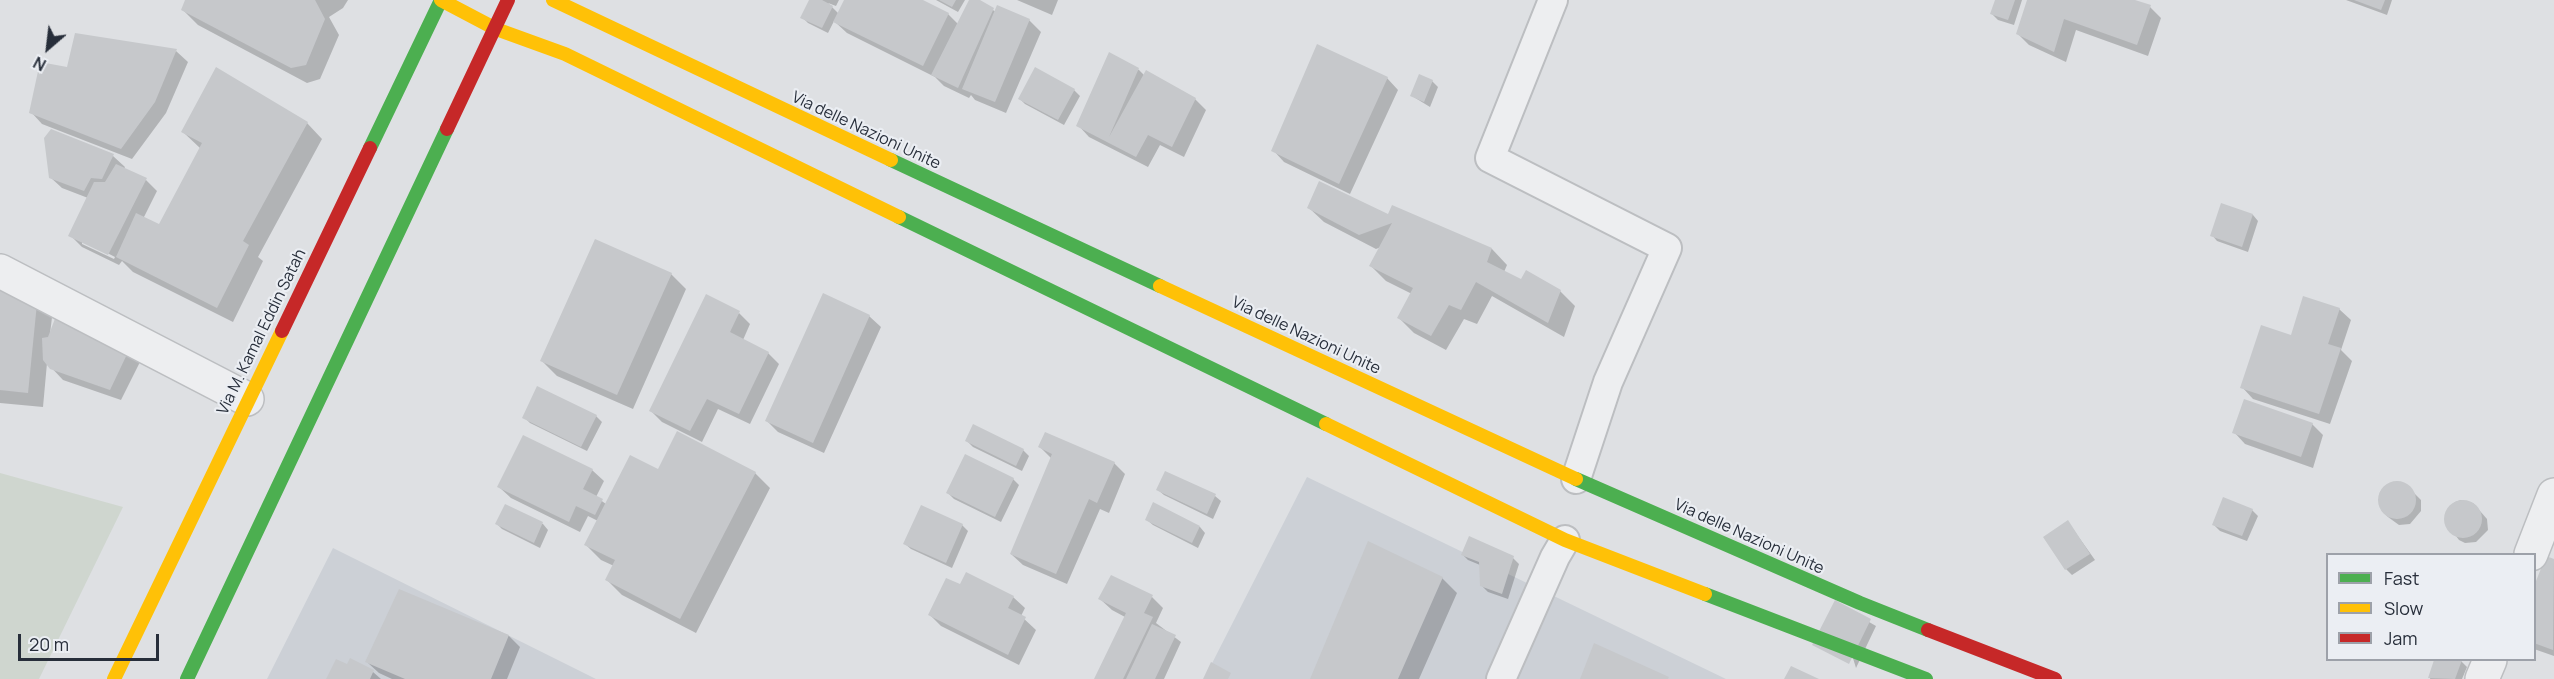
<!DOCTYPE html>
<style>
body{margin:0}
#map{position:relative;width:2554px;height:679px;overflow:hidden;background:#dee0e3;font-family:Manrope,sans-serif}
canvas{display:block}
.legend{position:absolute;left:2326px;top:553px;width:210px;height:108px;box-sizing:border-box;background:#ebeef3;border:2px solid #9da1a9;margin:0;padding:8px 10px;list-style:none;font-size:18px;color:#272e3a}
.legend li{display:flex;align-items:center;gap:12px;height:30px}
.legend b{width:30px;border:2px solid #9da1a9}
.north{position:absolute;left:18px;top:18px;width:60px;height:60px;-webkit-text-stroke:4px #ebeef3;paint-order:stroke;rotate:208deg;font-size:16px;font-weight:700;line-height:24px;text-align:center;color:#272e3a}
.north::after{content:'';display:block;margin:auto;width:21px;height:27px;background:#272e3a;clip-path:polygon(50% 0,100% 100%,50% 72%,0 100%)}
.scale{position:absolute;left:18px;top:634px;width:141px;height:27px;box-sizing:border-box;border:3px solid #272e3a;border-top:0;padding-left:8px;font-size:18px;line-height:21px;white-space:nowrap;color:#272e3a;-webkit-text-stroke:4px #ebeef3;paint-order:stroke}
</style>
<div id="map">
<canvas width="2554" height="679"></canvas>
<ul class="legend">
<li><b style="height:8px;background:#4caf50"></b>Fast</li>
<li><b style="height:8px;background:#ffc107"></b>Slow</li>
<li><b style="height:8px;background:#c62828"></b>Jam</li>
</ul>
<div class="north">N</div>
<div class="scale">20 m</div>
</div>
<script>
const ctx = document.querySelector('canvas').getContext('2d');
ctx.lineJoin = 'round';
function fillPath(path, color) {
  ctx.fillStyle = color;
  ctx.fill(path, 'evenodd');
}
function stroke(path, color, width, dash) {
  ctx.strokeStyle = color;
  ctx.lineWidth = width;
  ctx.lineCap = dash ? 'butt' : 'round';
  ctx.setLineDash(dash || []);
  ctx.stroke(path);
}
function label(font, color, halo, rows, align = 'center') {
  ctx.font = font + ' Manrope,sans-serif';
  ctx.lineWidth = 4.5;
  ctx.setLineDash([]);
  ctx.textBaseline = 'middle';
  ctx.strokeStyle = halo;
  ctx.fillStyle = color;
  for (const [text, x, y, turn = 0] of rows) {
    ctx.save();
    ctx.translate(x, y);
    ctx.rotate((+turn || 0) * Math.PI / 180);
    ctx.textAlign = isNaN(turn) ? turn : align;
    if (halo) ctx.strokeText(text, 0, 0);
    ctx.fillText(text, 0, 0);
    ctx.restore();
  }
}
fillPath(new Path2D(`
 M1307 477 1726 679H1204Z
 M333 548 596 679H267Z`), '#ccd0d6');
fillPath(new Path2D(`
 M0 473 123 507 39 679H0Z`), '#cfd6cf');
fillPath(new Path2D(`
 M187 0H348L343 8 329 17 339 35 320 79 307 83 198 25 183 10Z
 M811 0H839L836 6 828 3 839 14 846 0H919L948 14 958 24 970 0H977L996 12 1029 20 1041 32 1006 113 975 100 971 95 969 98 944 86 935 77 847 33 834 21 828 33 808 23 802 17Z
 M936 0H965L958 12Z
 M1017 0H1058L1052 15Z
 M1996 0H2022L2014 25 1998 20 1992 14Z
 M2028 0H2130L2150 7 2161 18 2148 56 2076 30 2066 62 2029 45 2018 34Z
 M2346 0H2392L2387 15Z
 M76 35 176 51 188 62 166 113 132 159 42 124 31 112 68 69Z
 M1110 54 1139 70 1144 75 1195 99 1206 110 1184 157 1160 145 1148 167 1089 137 1078 125Z
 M1387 78 1398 90 1350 194 1284 162 1273 150Z
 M1432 81 1438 87 1430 107 1412 96Z
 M1074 90 1080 96 1064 125 1025 104 1020 99Z
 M307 123 322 139 258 257 263 261 233 322 133 272 122 261 119 265 82 247 70 235 88 198 62 188 50 177 51 131 113 156 125 167 124 169 146 180 157 191 143 219 159 226 201 149 183 132ZM82 240 115 257 114 259 82 244Z
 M2222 205 2253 215 2258 221 2248 252 2217 241 2212 235Z
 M1308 207 1388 216 1393 207 1492 249 1507 265 1504 272 1522 281 1560 291 1575 306 1564 337 1492 296 1477 324 1464 319 1446 350 1414 333 1399 318 1412 294 1386 281 1371 266 1381 247 1376 249 1324 222Z
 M671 274 686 289 633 409 557 376 542 361Z
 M0 288 53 309 50 334 128 351 140 362 121 400 63 380 47 363 43 407 0 403Z
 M2339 309 2351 320 2341 350 2352 361 2330 424 2253 399 2242 387 2292 337Z
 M739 313 750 324 743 340 768 353 779 364 750 424 718 409 702 442 662 422 651 411Z
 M869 316 881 327 824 453 778 432 767 421Z
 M596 416 602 422 587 451 530 423 524 417Z
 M2312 424 2323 435 2313 468 2245 444 2234 432Z
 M967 441 1023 450 1029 456 1022 471 973 447Z
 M1040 447 1114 463 1125 474 1109 513 1100 509 1067 584 1023 565 1011 554 1052 459Z
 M592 470 604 481 596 497 606 504 755 473 770 488 696 633 622 595 607 580 614 566 601 560 586 545 598 521 588 516 580 532 511 498 499 487Z
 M1166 473 1215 496 1221 501 1213 519 1164 495 1158 490Z
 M1013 479 1019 485 1001 522 954 499 948 493Z
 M2401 483 2406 485 2421 500V511L2410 524 2399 525 2388 517 2382 511 2379 498 2380 492 2389 484Z
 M2461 500 2473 503 2487 519 2488 530 2476 542 2465 543 2459 540 2446 523 2447 511 2455 502Z
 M505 506 543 524 548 530 540 548 502 529 497 524Z
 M2252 510 2258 516 2247 541 2220 531 2214 525Z
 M1147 520 1200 527 1205 533 1198 548 1153 525Z
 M2068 522 2095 560 2072 575 2066 569Z
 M962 525 968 531 952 568 911 549 905 544Z
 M1462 554 1513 558 1519 564 1508 599 1488 592 1482 586 1480 565 1468 560Z
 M2547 558 2554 560V656L2534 649V591Z
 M1442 578 1457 593 1419 679H1311Z
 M961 586 1013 597 1025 608 1021 616 1036 630 1019 665 941 626 930 615Z
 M400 591 509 636 520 647 507 679H392L379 673 367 662Z
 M1152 597 1163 608 1156 623 1181 642 1164 679H1096L1125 617 1112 610 1100 599Z
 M1836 603 1876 626 1856 668Z
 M351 660 373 672 381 679H328L347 666Z
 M2435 660 2461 661 2467 667 2462 679H2430Z`), '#0003');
fillPath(new Path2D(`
 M185 0H315L325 19 306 65 291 68 181 10Z
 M809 0H822L833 6 822 28 800 18Z
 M844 0H923L949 13 923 66 833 22Z
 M939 0H956L952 7Z
 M969 0H980L994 8 958 88 931 75Z
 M1995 0H2015L2008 20 1990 14Z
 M2027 0H2135L2151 5 2137 45 2064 19 2054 52 2016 34Z
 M2354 0H2385L2381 10Z
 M997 5 1030 19 995 102 962 89Z
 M75 33 177 49 155 102 121 149 29 113 40 62 67 67Z
 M1317 44 1388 77 1339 184 1271 151Z
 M1109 52 1139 68 1109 137 1146 70 1196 98 1172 147 1148 135 1136 157 1076 126Z
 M216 67 308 122 243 241 249 245 217 308 116 257 136 213 159 224 202 143 181 132Z
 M1035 67 1075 89 1058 120 1018 99Z
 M1419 74 1433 80 1424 102 1410 96Z
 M51 129 114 154 102 179 91 178 84 191 49 178 44 138Z
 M116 164 147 178 108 255 68 236 94 182H105Z
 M1319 181 1388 214 1392 205 1492 248 1487 262 1521 279 1526 270 1561 290 1548 323 1476 282 1461 310 1449 305 1431 336 1397 318 1413 288 1369 266 1392 223 1359 235 1307 208Z
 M2221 203 2253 214 2242 247 2210 236Z
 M595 239 672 273 617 395 540 361Z
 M0 286 38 293 28 393 0 390Z
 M823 293 870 315 813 443 765 421Z
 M706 294 740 311 730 332 769 352 739 414 707 399 690 431 649 411Z
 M2303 296 2340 308 2328 344 2341 348 2319 414 2240 388 2261 325 2291 335Z
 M56 316 129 350 110 390 50 369 43 360 42 338 48 337Z
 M537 386 597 415 581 447 522 418Z
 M2244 399 2313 423 2301 457 2232 433Z
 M973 424 1024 449 1016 466 965 441Z
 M677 431 756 472 680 619 605 580 615 560 584 545 630 455 658 469Z
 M1045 432 1115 462 1097 503 1089 499 1056 574 1010 554 1052 454 1038 447Z
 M523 435 593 469 583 489 603 499 595 515 576 506 569 522 497 487Z
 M965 454 1014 478 995 517 946 493Z
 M1165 471 1216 494 1207 514 1156 490Z
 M2378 500a19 19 0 1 1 38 0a19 19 0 1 1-38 0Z
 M2223 497 2253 509 2242 536 2212 525Z
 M2444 519a19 19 0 1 1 38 0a19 19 0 1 1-38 0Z
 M1153 502 1200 526 1192 543 1145 520Z
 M505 504 543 522 534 543 495 524Z
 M921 505 963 524 946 563 903 544Z
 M2068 520 2090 554 2065 570 2043 537Z
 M1469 536 1514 556 1502 594 1480 586 1479 562 1461 555Z
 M1368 541 1443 577 1398 679H1310Z
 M2546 556 2554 559 2553 650 2534 643V586Z
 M966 572 1014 596 1008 608 1026 617 1008 655 928 615 946 578 960 584Z
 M1111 575 1153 595 1144 613 1153 617 1123 679H1094L1126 613 1098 599Z
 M399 589 509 635 491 679H405L365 662Z
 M1835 600 1871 619 1849 664 1812 645Z
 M1152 624 1176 635 1155 679H1126Z
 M1594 643 1669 677 1668 679H1580Z
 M350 658 374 670 370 679H326L336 659 347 664Z
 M2434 660H2462L2455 679 2428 678Z
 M1211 662 1231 673 1228 679H1203Z
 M1791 666 1819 679H1784Z`), '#c6c8cb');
const lane = new Path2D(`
 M1553 0 1490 158 1667 248 1608 382 1576 479
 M1501 679 1555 557 1565 540`);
const street = new Path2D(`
 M0 271 247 399
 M2531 554 2554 495
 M2482 679 2490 660`);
stroke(lane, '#bcbec1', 32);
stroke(street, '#bcbec1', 36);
stroke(lane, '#edeef0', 28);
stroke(street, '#edeef0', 33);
stroke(new Path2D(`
 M370 148 441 0
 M891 160 1160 286
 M899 217 1326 424
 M1576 479 1860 603 1928 630
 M1705 594 1926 679
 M187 679 447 129`), '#4caf50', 14);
stroke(new Path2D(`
 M441 0 496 29 565 54 899 217
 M553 0 891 160
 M1160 286 1576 479
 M1326 424 1565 540 1705 594
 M114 679 282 331`), '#ffc107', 14);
stroke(new Path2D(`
 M447 129 508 0
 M282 331 370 148
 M1928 630 2055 679`), '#c62828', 14);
label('16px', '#272e3a', '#ebeef3', [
 ["Via delle Nazioni Unite",866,131,25],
 ["Via M. Kamal Eddin Satah",262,332,-64],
 ["Via delle Nazioni Unite",1306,336,25],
 ["Via delle Nazioni Unite",1749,537,24]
]);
</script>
